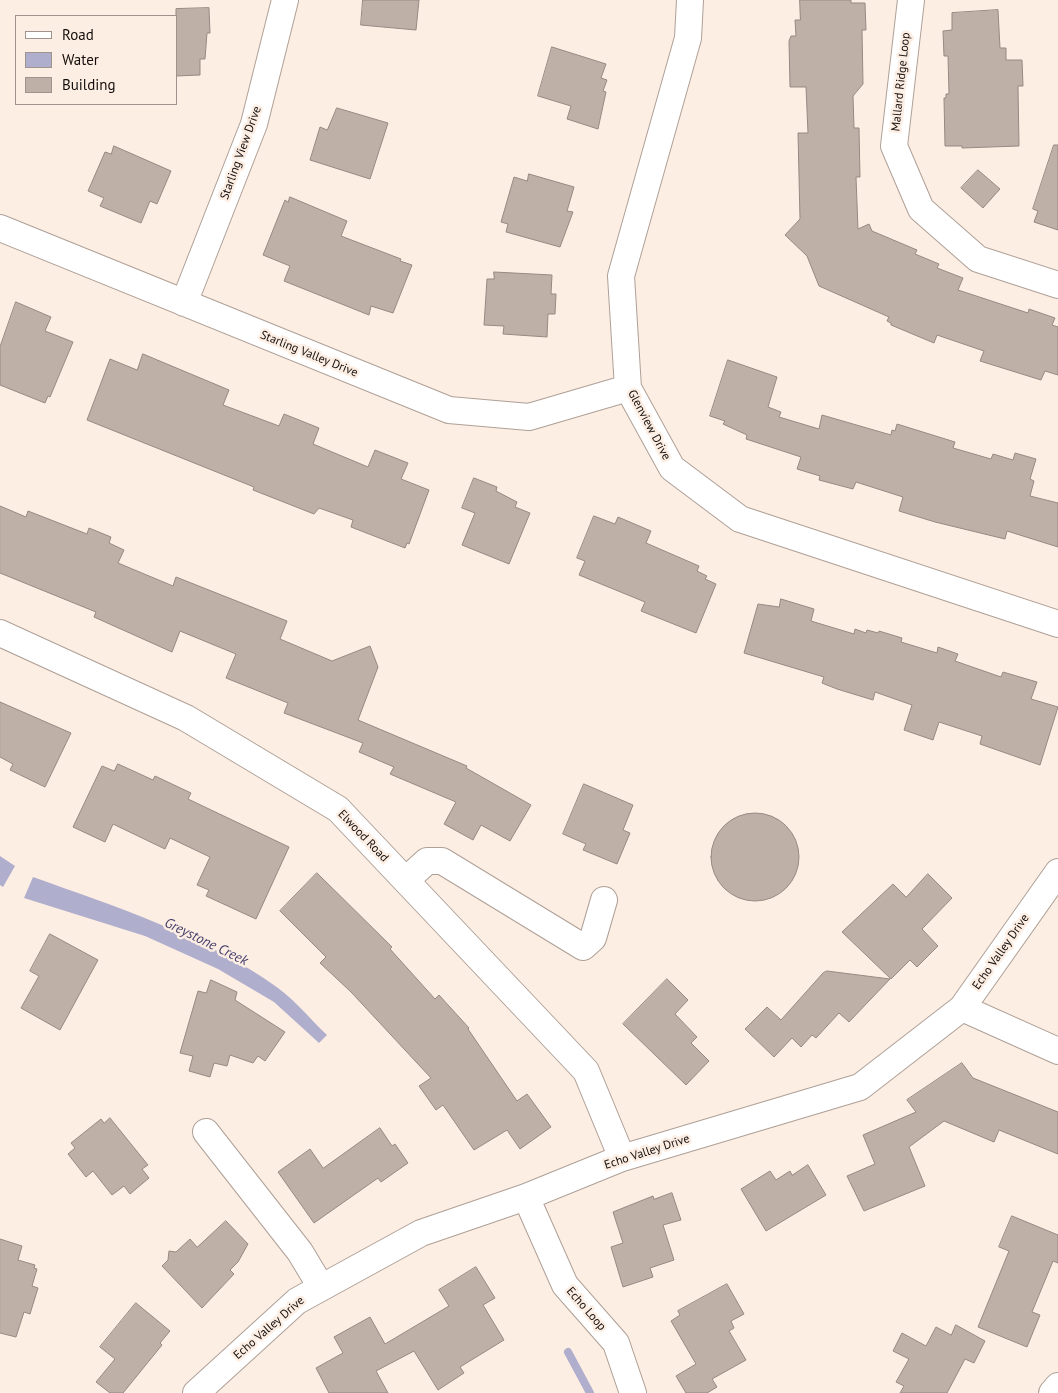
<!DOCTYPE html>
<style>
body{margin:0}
#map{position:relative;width:1058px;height:1393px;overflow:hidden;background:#fdeee4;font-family:"PT Sans",sans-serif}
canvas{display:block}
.legend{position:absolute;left:15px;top:15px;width:162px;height:90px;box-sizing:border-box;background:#fdeee4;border:1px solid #9f948d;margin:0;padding:6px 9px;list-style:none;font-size:15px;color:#130e0b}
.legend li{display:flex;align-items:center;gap:10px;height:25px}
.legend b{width:25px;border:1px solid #9f948d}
</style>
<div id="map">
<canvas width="1058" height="1393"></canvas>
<ul class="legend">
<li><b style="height:6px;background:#fff"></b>Road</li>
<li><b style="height:14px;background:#b0aecd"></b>Water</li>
<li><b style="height:14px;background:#beb0a7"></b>Building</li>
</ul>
</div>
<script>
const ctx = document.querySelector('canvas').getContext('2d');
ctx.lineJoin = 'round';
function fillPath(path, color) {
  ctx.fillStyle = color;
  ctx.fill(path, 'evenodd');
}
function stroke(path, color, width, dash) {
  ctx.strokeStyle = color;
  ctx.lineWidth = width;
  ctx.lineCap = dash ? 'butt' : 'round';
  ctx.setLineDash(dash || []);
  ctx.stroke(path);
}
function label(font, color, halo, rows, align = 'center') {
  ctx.font = font + ' "PT Sans",sans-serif';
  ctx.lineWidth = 5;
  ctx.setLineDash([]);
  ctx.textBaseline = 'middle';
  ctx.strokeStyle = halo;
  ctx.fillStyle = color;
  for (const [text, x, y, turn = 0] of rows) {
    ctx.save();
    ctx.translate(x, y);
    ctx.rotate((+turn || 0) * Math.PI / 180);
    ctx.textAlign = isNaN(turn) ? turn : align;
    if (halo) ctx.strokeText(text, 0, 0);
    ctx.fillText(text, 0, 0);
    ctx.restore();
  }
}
fillPath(new Path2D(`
 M0 856 15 866 3 887 0 885Z
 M33 877C116 907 205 935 278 988 296 1001 311 1020 327 1035L319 1043 274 1002 218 969 145 936 24 898Z`), '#b0aecd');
stroke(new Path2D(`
 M568 1352 590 1393`), '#b0aecd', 8);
const building = new Path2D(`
 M363 0H419L416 30 361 25Z
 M800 0H851V3H865L866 30H862L863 84 853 96 854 128H859L860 177H856L858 229 869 224 872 231 917 250 915 254 939 264 937 268 963 278 958 290 1028 313 1029 309 1055 318 1052 325 1058 327V375L1045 371 1041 380 980 361 984 351 937 335 934 343 891 325V323L887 321 889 317 819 286 807 256 785 235 800 219 798 133H808L806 87H790L789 41 791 36H796L795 20H800Z
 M209 8 210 33H207L205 59H200V75L176 76V9Z
 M998 10 1000 48H1006V60H1022L1023 86H1018L1019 146 962 148V146H945L944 98H946V94H949L948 56H944L943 31 952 30V13Z
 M552 47 606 64 601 78 607 80 603 91 606 92 598 129 567 119 571 106 538 96Z
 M337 108 388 123 370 179 310 160 320 127 327 130Z
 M1054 145H1058V230L1034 222 1038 211 1033 209Z
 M114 146 171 171 157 204 150 201 141 223 100 206 104 198 88 191 105 152 111 154Z
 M978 170 1000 189 983 208 961 188Z
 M529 174 574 187 567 211 573 212 560 247 506 232 508 224 501 222 514 177 527 181Z
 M290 197 347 221 341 236 401 259 400 261 412 265 393 313 371 306 369 315 284 281 290 266 263 255 285 200 288 202Z
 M494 272 552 275 551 294H556L555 314H548L547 337 503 334 504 326 484 325 487 279H494Z
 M16 302 51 317 45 331 73 342 50 397 48 396 45 403 0 385V347Z
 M143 354 229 390 223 405 279 426 284 414 319 428 313 444 368 467 375 450 408 463 401 479 429 490 409 544 407 543 405 548 351 527 353 520 319 508 314 514 253 490 254 487 87 420 110 359 137 370Z
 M728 360 777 377 768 407 781 412 779 417 819 429 822 415 891 435 892 430 895 431 897 424 955 442 953 448 991 459 993 454 1013 460 1015 453 1036 459 1030 479 1034 481 1030 496 1058 503V547L1007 531 1005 539 935 522 899 511 903 497 856 482 853 489 819 480 820 476 797 469 801 457 746 439 747 435 723 424 725 421 710 416Z
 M474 478 497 487 496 491 517 502 515 507 530 513 509 564 462 545 475 513 462 508Z
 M0 506 26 517 28 511 87 534 89 528 111 537 109 543 124 550 118 563 173 586 176 577 287 621 280 639 332 661 370 646 378 667 358 720 467 766 466 768 531 805 510 841 481 825 473 840 444 824 456 802 390 774 394 767 359 752 363 743 284 713 288 703 226 678 236 654 180 631 172 652 94 617 96 612 0 573Z
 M594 516 615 524 618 517 651 531 646 543 699 566 697 571 707 576 705 579 716 584 696 633 641 611 645 602 579 575 585 561 577 558Z
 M781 599 814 609 811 621 854 634 855 629 866 633 867 630 878 633 879 631 902 638 901 642 937 653 938 647 958 654 955 661 1001 677 1003 672 1037 682 1031 699 1058 707 1040 765 980 744 982 736 939 722 933 740 904 730 912 705 875 692 873 700 837 689 822 683 824 677 744 653 758 604 779 607Z
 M0 702 71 733 45 787 10 770 13 764 0 757Z
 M118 764 153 780 155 776 191 793 188 799 289 847 256 919 206 896 209 890 197 885 210 857 170 838 165 849 113 824 105 842 73 827 102 766 114 771Z
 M584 784 633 805 623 830 630 833 617 864 583 850 586 844 563 834Z
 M711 857a44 44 0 1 1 88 0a44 44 0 1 1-88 0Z
 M317 873 392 947 390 949 435 999 439 995 469 1028 468 1029 517 1101 527 1094 551 1127 520 1149 507 1130 474 1150 443 1105 436 1110 419 1086 431 1078 351 992 320 963 326 957 280 911Z
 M928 874 952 898 922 929 938 946 917 967 910 960 891 979 842 932 893 884 906 897Z
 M50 934 98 960 60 1030 21 1008 39 976 30 971Z
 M827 971 890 979 849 1022 839 1013 816 1038 812 1035 801 1047 792 1038 774 1057 745 1029 767 1007 781 1020 823 973Z
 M667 979 688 1000 675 1014 697 1037 691 1043 709 1061 686 1085 623 1024Z
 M211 980 237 992 235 1000 285 1032 265 1061 258 1056 253 1063 230 1055 227 1066 214 1063 210 1077 189 1071 193 1056 180 1053 198 991 206 993Z
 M962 1063 973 1078 1058 1112V1154L999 1130 994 1142 944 1121 909 1147 925 1186 864 1211 847 1176 875 1164 863 1135 916 1112 907 1100Z
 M110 1118 148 1165 142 1169 149 1178 130 1194 124 1186 112 1195 93 1171 86 1177 68 1154 75 1148 71 1143 101 1119 104 1123Z
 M380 1128 392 1146 395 1144 408 1163 381 1182 378 1178 314 1223 278 1172 310 1149 323 1168Z
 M808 1165 826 1195 766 1231 741 1189 770 1171 776 1180 790 1171 792 1175Z
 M672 1193 681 1220 663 1225 674 1260 650 1268 653 1277 623 1287 611 1247 623 1243 613 1212 653 1196 654 1199Z
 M1012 1216 1058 1235V1263L1053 1261 1032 1312 1040 1315 1027 1347 978 1327 1009 1251 999 1247Z
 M226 1221 248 1244 238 1262 230 1270 234 1274 202 1308 162 1266 168 1260 169 1251 176 1252 190 1239 197 1247Z
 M0 1239 22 1246 18 1260 35 1265 34 1268 37 1269 32 1286 38 1288 30 1314 24 1312 16 1337 0 1333Z
 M476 1267 495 1298 483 1305 504 1340 460 1367 464 1373 438 1390 414 1351 376 1371 388 1393H329L316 1368 343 1353 334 1337 370 1317 385 1344 449 1306 439 1290Z
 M727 1284 744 1314 731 1321 734 1328 729 1331 746 1360 712 1379 717 1387 707 1393H686L676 1376 696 1364 671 1321 680 1315 678 1311Z
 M136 1303 170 1331 160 1343 162 1345 123 1393H110L96 1382 115 1359 100 1347Z
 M956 1325 985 1341 974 1363 965 1359 947 1393H900L904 1386 896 1382 909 1359 893 1351 902 1333 926 1346 936 1327 951 1335Z`);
fillPath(building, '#beb0a7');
stroke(building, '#978981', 1);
const minor = new Path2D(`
 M690 0 688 38 621 276 628 388 672 468 740 519 1058 624
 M911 0 894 146 921 209 978 259 1058 285
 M0 228 449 410 529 417 628 388
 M184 303 254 124 285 0
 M0 633 186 718 338 809 586 1071 622 1158
 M406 880 427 861H442L583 947 593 938 604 900
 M962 1008 1058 1051
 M206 1132 300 1252 321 1287
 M526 1197 565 1285 616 1343 633 1393
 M196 1393 297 1301 421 1233 526 1197 622 1158 860 1087 962 1008 1058 872
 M1052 1393 1058 1386`);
stroke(minor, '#aea097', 28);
stroke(minor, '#fff', 26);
label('12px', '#130e0b', '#fdeee4', [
 ["Mallard Ridge Loop",901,82,-84],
 ["Starling View Drive",241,153,-70],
 ["Starling Valley Drive",309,354,22],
 ["Glenview Drive",649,425,62],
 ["Elwood Road",363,836,46],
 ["Echo Valley Drive",1001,952,-55],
 ["Echo Valley Drive",647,1152,-18],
 ["Echo Loop",586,1309,49],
 ["Echo Valley Drive",269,1328,-41]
]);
label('italic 14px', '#433e69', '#fdeee4', [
 ["Greystone Creek",206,942,26]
]);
</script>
